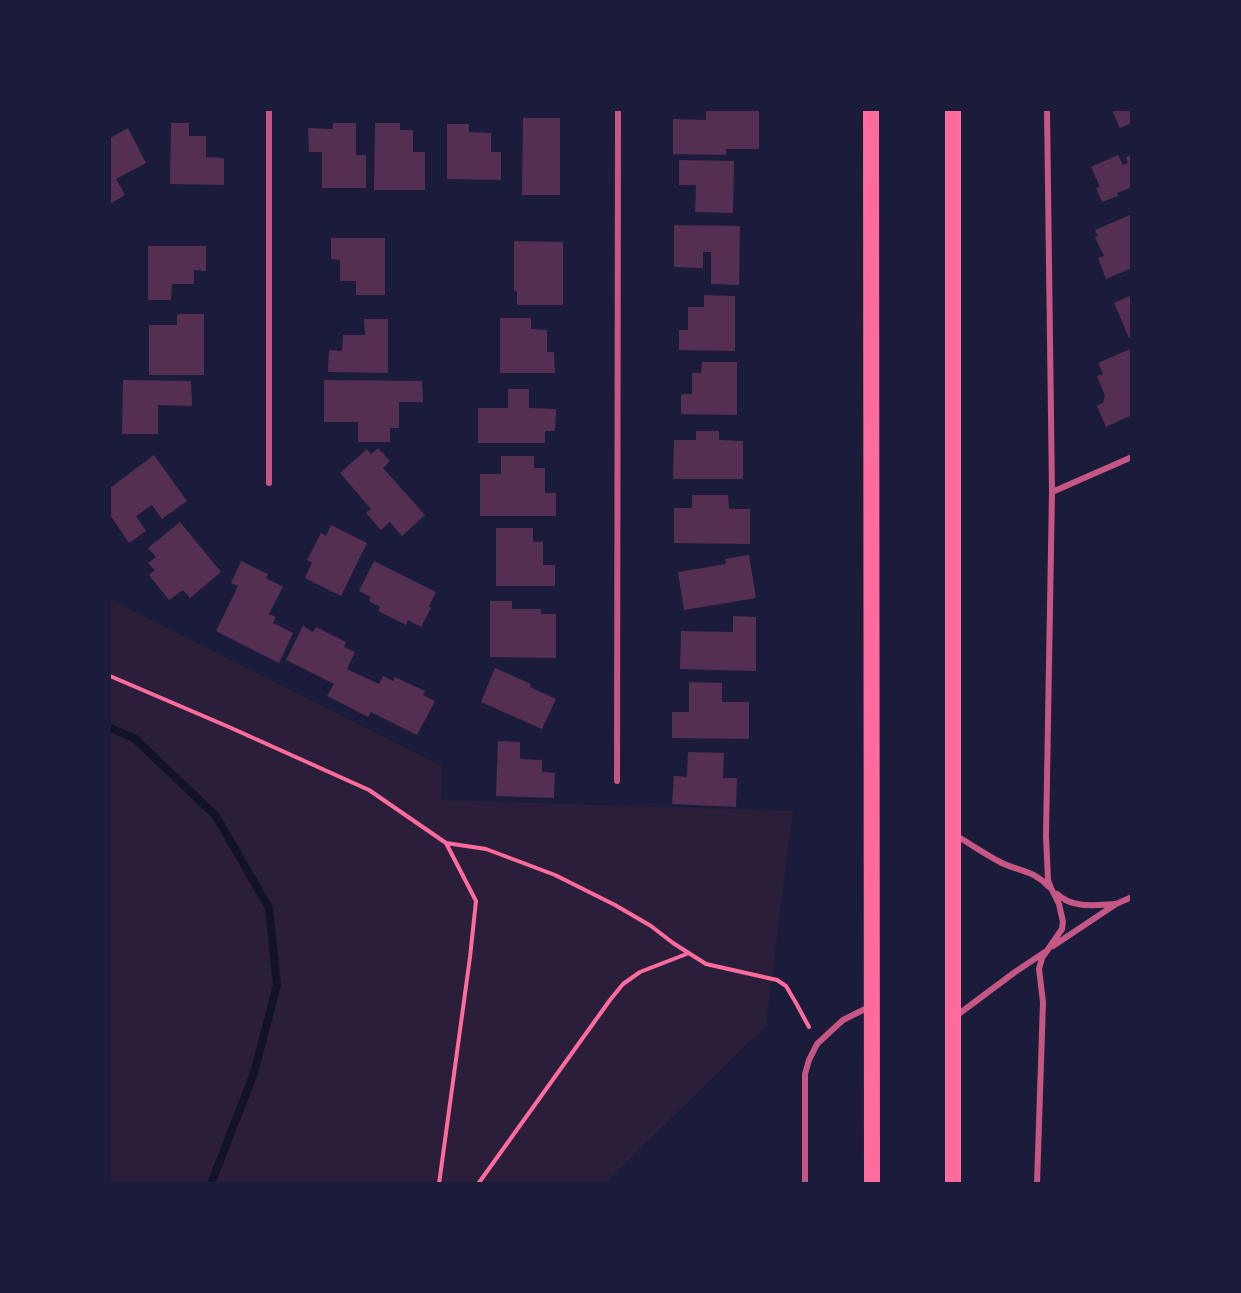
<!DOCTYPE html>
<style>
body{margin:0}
#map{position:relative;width:1241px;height:1293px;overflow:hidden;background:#1b1b3a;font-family:Helvetica,sans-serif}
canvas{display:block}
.frame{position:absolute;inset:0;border:111px solid #1b1b3a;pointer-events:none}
</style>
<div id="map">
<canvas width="1241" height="1293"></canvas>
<div class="frame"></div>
</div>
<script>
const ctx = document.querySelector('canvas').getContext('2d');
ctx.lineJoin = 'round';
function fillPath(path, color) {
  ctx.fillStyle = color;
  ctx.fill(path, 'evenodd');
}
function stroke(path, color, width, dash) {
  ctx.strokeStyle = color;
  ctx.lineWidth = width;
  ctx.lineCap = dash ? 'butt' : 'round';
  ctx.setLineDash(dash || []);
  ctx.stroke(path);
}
fillPath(new Path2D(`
 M110 599 442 766 441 800 793 811 766 1026 605 1183H110Z`), '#2a1e3b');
stroke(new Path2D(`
 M110 728 134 738 216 816 269 908 277 985 254 1073 211 1184`), '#12122b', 8);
fillPath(new Path2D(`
 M1112 110H1132V123L1120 128Z
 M706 111H759V149H726V155L673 154V119L706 120Z
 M523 118H560V195H522Z
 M171 123H189V136H206V157L224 158V185L170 184Z
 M333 123H356V155H366V188H322V152H309L308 128 333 129Z
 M375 123H400V130H413V152H425V190H374Z
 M447 124H469V132L491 133V152H501V180L447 179Z
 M128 128 146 163 116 179 125 195 110 204V138Z
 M1118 155 1123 165 1128 163 1126 157 1132 155V187L1117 193 1118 196 1102 202 1096 188 1100 187 1091 167Z
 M679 160 734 161 733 213 695 212 696 185H679Z
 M1132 214V268L1106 279 1098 258 1104 256 1095 237 1098 236 1095 230Z
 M674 225 740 226 739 285 711 284V252H703V268L674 267Z
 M331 238H385V295H356V281H340V260L331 259Z
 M514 241 563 242V305H517V291H514Z
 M148 246H206V271L194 270V284H172L171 300H148Z
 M704 295 735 296V351L679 350V330H688V307H704Z
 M1132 295V336L1129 338 1114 303Z
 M177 314H204V375H149V325H177Z
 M500 318H531V329L547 330V352H554L555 373H500Z
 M364 319H388V373L328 372 329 350 342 351 343 335H365Z
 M1130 349 1132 353V415L1106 427 1097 406 1103 403 1105 396 1097 376 1103 374 1098 363Z
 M702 362H737V415L681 414V394H692V373H701Z
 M123 380 191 381 192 406 158 405V434H122Z
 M324 380 422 381 423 402H399V428H390V442H358V422H324Z
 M508 389H529V408L556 409 555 431H545V443H478V408H508Z
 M696 431H719V440L743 441V479H673L674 440H696Z
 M378 448 390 461 383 468 425 515 402 536 390 522 381 530 366 513 371 509 340 473 367 449 371 454Z
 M154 455 187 501 162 519 152 505 136 516 146 531 129 543 110 515V488Z
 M501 456H534V468H545V493H556V516H480V474H501Z
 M692 495H728L729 509H750V544L674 543V508H692Z
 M180 522 221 572 190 598 183 590 169 600 149 575 155 570 148 563 156 557 148 548Z
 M331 525 367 543 341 596 305 578 312 563 307 560 321 533 326 536Z
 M496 528H533V542H543V565H555V586H496Z
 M749 555 756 598 684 610 678 572 726 564 725 559Z
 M241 561 268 574 266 578 283 587 269 614 276 617 273 623 293 633 279 663 216 631 238 586 231 583Z
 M374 561 436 592 429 606 431 608 421 627 408 620 406 625 378 611 380 607 369 601 371 597 359 591Z
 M490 601H512V609H541V614H556V658L490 657Z
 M733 616 756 617V671L680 669 681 631 733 632Z
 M303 626 313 632 316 627 346 642 344 647 355 652 347 669 379 684 383 676 393 681 395 677 425 691 423 695 435 701 417 735 371 712 368 717 327 696 334 684 286 660Z
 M495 668 531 684 530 687 556 699 542 729 481 702Z
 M689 682 722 683V702H749V739L672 738V712H689Z
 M498 741 520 742V759L542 760V772L555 773 554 798 496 796Z
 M688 752 724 753 723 778H737L736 807 672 804 674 776 687 777Z`), '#542f53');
stroke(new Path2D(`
 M110 676 229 727 369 790 446 843 476 901 470 957 439 1184
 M446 843 486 849 555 875 615 905 651 926 673 943 706 964 777 980 786 986 796 1003 809 1027
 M478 1184 610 1000 623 984 640 972 689 953`), '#ff6b9d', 4);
stroke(new Path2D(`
 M269 110V483
 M1052 492 1132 457
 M617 781 618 110
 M957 836C972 845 986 855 1002 863 1021 872 1033 870 1049 887
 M1057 894C1073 909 1095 905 1115 904
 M1053 946 1116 904 1132 897
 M956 1016 1015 972 1045 952
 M805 1184V1074L809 1060 817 1044 843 1020 869 1007
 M1037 1184 1043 1002 1039 969 1042 958 1062 929 1063 922 1059 904 1051 888 1048 880 1046 836 1052 492 1047 110`), '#c65784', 6);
stroke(new Path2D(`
 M871 110 872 1184
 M953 1184V110`), '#ff6b9d', 16);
</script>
